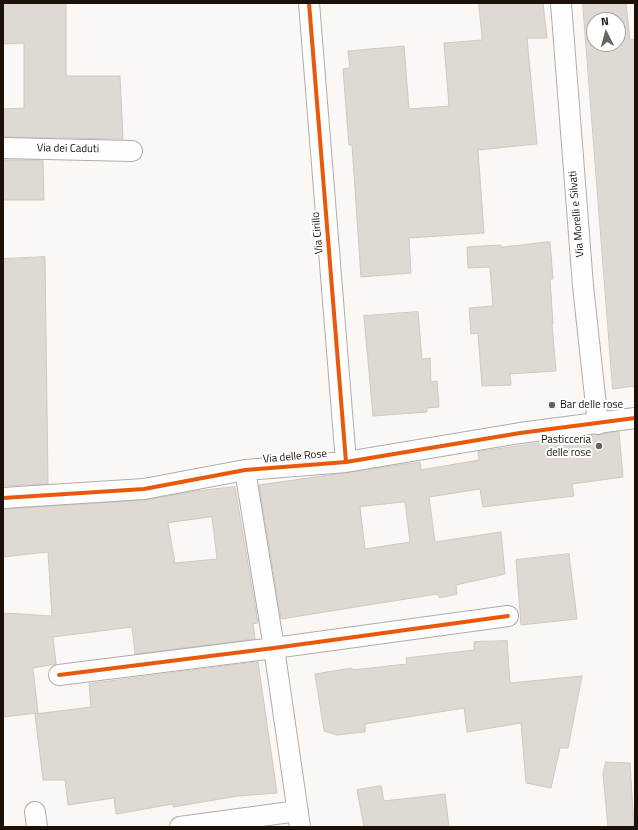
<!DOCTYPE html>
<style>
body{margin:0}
#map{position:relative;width:638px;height:830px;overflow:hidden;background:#faf7f5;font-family:"Titillium Web",sans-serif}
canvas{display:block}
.frame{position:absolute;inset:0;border:4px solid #1c1109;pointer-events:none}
.north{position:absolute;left:586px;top:12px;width:40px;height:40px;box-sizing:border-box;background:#fff;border:1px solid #a4a09d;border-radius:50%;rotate:354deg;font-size:11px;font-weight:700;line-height:16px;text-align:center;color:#1c1109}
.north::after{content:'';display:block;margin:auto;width:14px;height:18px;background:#6a625c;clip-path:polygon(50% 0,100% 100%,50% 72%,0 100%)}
</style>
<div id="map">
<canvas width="638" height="830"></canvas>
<div class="frame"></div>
<div class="north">N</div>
</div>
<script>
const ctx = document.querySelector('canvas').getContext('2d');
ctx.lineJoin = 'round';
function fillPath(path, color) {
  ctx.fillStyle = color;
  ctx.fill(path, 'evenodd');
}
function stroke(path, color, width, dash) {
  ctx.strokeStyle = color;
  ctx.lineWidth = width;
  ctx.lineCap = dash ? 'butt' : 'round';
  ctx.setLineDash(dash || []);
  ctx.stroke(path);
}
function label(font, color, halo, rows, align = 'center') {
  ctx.font = font + ' "Titillium Web",sans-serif';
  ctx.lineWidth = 4;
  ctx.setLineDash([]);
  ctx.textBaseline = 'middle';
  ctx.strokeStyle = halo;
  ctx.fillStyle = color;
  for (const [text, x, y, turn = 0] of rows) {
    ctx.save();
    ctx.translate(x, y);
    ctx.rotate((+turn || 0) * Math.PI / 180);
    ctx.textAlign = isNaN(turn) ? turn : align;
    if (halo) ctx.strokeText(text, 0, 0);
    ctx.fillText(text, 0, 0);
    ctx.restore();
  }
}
const building = new Path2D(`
 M3 3H66V76H120L123 139 3 137V109L24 108V43L3 44Z
 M479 3H543L547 38H527L537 144 478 150 484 233 409 238 411 273 361 277 352 145H349L343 69 350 68 348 51 404 46 409 109 449 106 444 43 482 40Z
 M583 3H626L630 40 635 39V386L613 389ZM594 20H618V44H594Z
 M3 160H43L44 200H3Z
 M550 242 553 279H550L553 324H552L556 371 510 374 511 385 482 386 478 333 471 334 469 308 493 306 490 267 468 268 467 247 501 245V247Z
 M45 257 48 484 3 486V259Z
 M418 312 422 359 430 358 431 382 437 381 439 407 427 408V412L373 416 364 316Z
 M619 432 623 477 572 484 574 496 483 507 480 489 429 497 435 542 501 532 505 574 456 585 457 594 440 598 437 594 281 619 259 485 420 462 421 470 479 460 478 452ZM405 502 410 542 365 549 360 507Z
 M235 487 258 623 253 624 255 639 135 654 132 627 53 637 56 664 33 668 38 713 3 717V613L52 616 48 552 3 557V509L145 500 196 491ZM212 517 217 559 175 563 168 523Z
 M569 554 577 619 521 625 516 560Z
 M507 641 510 683 582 676 568 748H560L551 788 526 783 521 723 467 732 464 708 365 724V732L337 735 324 731 315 674 352 668V670L407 664 406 658 474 650V642Z
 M258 662 277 793 238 796 173 807V804L116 814 114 798 68 805 65 780H43L35 714 91 707 89 684Z
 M606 762 630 763 634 827H608L603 774Z
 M381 786 384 801 445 794 449 827H364L357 790Z`);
fillPath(building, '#ded9d2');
stroke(building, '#cec8c2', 1);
const street = new Path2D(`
 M309 3 346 462
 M561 3 583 286 598 424
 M3 148 132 151
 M245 470 274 648 300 827
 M3 498 144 489 245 470 346 462 520 433 635 418
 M59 675 274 648 508 616
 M35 812 37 827
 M180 827 298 811`);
stroke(street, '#b2aca7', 22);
stroke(street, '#fefefe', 20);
stroke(new Path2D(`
 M309 3 346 462
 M3 498 144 489 245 470 346 462 520 433 635 418
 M59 675 274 648 508 616`), '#e8590c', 4);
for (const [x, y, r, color] of [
 [552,405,4,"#6a625c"],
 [599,446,4,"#6a625c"]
]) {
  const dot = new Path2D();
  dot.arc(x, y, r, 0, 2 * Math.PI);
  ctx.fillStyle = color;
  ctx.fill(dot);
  stroke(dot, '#fff', 1.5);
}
label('11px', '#1c1109', '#fff', [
 ["Via dei Caduti",68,149,1],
 ["Via Morelli e Silvati",577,214,-95],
 ["Via Cirillo",318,233,-95],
 ["Via delle Rose",295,457,-5]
]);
label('11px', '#1c1109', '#fff', [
 ["Bar delle rose",560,405],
 ["Pasticceria",591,440,"right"],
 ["delle rose",591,453,"right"]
], 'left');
</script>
